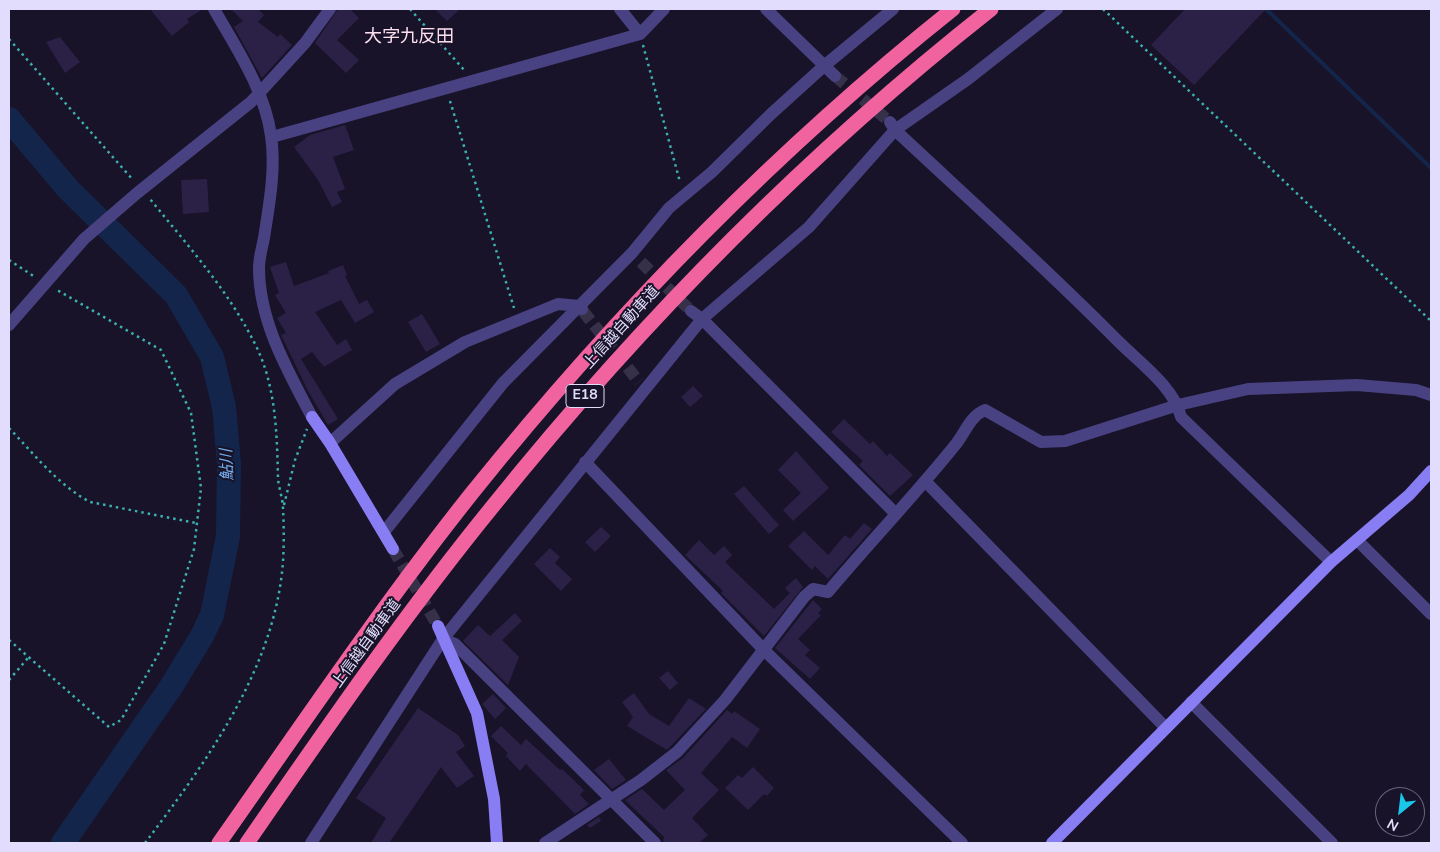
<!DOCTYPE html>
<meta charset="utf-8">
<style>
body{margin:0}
#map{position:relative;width:1440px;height:852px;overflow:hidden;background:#181328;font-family:"Nunito Sans",sans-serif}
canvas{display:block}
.frame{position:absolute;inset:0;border:10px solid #e2ddfc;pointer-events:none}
.north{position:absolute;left:1375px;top:787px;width:50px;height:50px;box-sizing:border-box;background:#181328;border:1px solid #69647d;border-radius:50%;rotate:209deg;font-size:14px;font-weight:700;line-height:20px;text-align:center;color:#e2ddfc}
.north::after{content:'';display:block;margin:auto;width:18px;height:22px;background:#1bc7e9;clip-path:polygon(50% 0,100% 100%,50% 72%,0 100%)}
</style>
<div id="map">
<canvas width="1440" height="852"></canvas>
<div class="frame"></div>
<div class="north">N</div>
</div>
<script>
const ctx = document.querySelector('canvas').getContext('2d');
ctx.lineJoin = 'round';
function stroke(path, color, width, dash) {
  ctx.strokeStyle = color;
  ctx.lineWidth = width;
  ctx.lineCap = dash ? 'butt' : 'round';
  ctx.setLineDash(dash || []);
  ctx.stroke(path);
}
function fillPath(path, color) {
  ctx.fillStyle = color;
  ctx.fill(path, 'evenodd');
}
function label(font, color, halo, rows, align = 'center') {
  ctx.font = font + ' "Nunito Sans","Noto Sans JP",sans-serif';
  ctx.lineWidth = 4;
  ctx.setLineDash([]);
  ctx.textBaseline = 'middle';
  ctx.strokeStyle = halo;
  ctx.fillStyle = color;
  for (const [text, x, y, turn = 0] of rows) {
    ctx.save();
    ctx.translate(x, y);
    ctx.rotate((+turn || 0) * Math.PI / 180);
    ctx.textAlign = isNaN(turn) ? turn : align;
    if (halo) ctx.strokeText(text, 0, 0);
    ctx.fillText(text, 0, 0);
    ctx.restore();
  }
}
stroke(new Path2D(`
 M1266 9 1431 168`), '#14254b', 4);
stroke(new Path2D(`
 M9 119 68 189 176 295 212 357 224 407 229 464 228 536 212 615 202 636 171 687 63 843`), '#14254b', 24);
fillPath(new Path2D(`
 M150 9H203L187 19 189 22 172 36Z
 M231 9H258L264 15 258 22 278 37 280 34 292 45 262 78 234 27 243 21Z
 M338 9H350L359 18 337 40 359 60 346 73 315 43Z
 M435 9H460L447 21Z
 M1185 9H1266L1194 85 1151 45Z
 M60 37 80 62 65 73 46 42Z
 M345 125 354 150 333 157 345 189 337 192 342 202 332 207 318 180 294 147 310 135Z
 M207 179 209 212 183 214 181 180Z
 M286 262 294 286 329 273 328 271 343 265 347 275 345 276 359 304 367 300 374 312 355 323 341 300 315 312 337 345 346 339 352 350 324 367 312 352 301 359 338 419 328 425 308 391 281 335 286 333 277 318 286 313 275 295 279 293 270 267Z
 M422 314 440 344 426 352 408 322Z
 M693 386 703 396 690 407 681 397Z
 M844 419 870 444 873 441 887 456 890 453 913 475 890 496 859 465 863 461 831 432Z
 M796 451 829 488 793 521 783 510 801 493 778 470Z
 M744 486 779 525 769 534 734 494Z
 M864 523 872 529 828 579 815 566 812 570 788 546 804 531 828 555 845 535 850 539Z
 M601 527 611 536 595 552 585 542Z
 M699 540 714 555 724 546 732 555 725 562 774 609 790 593 785 588 796 578 803 587 764 636 721 593 723 591 685 555Z
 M550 548 560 557 555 563 572 579 561 591 534 564Z
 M813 600 822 609 818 613 821 615 798 639 810 650 805 655 820 668 810 679 775 648Z
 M515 613 522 621 502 640 519 657 508 685 463 641 478 625 490 636Z
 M668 671 678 683 670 690 659 678Z
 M634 693 649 714 669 726 689 698 706 709 667 750 627 726 633 717 622 702Z
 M493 694 506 708 495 719 482 704Z
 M418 708 458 735 465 746 456 752 474 776 457 788 441 767 389 843H371L386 818 356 798Z
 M727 710 732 714 734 711 760 729 747 748 732 737 701 773 719 790 692 818 708 835 699 843H663L664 837 625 800 642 789 664 810 685 790 666 770 683 758Z
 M501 726 521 745 526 739 560 770 562 769 584 790 580 795 589 804 575 814 526 764 520 771 506 756 508 753 491 736Z
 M609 759 626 780 612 789 594 770Z
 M753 767 774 788 767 796 764 794 748 810 725 788 738 775 742 778Z
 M599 817 601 821 590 828 587 825Z`), '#2b2147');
stroke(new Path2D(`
 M835 76 890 122
 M641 262 691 311
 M583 311 639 382`), '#363148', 12, [12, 6]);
stroke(new Path2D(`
 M393 549 438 626`), '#363148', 12, [12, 6]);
stroke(new Path2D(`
 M410 9 465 71
 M1103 9 1431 321
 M9 39 133 180
 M643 45 680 182
 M450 101 514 308
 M9 260 35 277
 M9 428C34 454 58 485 90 502L196 523
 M284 505 295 460 307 429
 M9 640 109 727 121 720 164 644 194 549 201 488 191 413 161 350 57 290
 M9 680 28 658
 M145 843C207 761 275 668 283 562 284 544 284 526 283 509 283 499 279 489 278 479 277 435 276 386 256 346 229 291 188 246 150 199`), '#3cb0b0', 2.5, [2.5, 4]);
stroke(new Path2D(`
 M214 9C236 48 265 90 271 136 276 170 269 205 264 238 262 248 259 258 259 268 259 322 288 371 312 417
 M620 9 640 34
 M766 9 835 76
 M890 122 895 130C970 200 1047 269 1119 342 1140 363 1174 387 1181 417L1331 562
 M272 137 640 34 664 9
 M691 311 702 319 895 513
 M9 325 84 239 136 194 251 102 305 43 330 9
 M330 443 395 384 465 342 558 304 579 306 582 309
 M585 462 764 650 962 843
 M926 482 1166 728
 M384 532 503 383 632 253 669 208 712 172 771 114 824 66 893 9
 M1357 540 1431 614
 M443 639 455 644 655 843
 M1191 702 1332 843
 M311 843 443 639 702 319 809 227 895 130 968 79 1057 9
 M545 843 641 780 677 752 725 700 804 597 813 589 828 592C870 542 915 495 956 444 965 433 970 416 985 410L1041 442 1065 441 1178 405 1248 389 1357 385 1416 390 1431 395`), '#494282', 12);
stroke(new Path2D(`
 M312 417 330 443 393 549
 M438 626 477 713 494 799 497 843
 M1052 843 1331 562 1409 495 1431 471`), '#887df3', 12);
stroke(new Path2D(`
 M219 843C302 725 382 606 472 493 615 315 775 151 953 9
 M247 843C326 729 405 614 493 506 641 322 806 155 991 9`), '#f0639e', 15);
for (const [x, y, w] of [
 [585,396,38]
]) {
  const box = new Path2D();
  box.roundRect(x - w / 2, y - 11.5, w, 23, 4);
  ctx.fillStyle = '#181328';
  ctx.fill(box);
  stroke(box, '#e2ddfc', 1);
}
label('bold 14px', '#e2ddfc', null, [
 ["E18",585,396]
]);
label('15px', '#e2ddfc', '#181328', [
 ["上信越自動車道",622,328,-48],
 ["上信越自動車道",367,644,-54]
]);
label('italic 16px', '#75b0f2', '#181328', [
 ["鮎川",228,465,-92]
]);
label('18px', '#fcdfef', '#181328', [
 ["大字九反田",409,38]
]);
</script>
